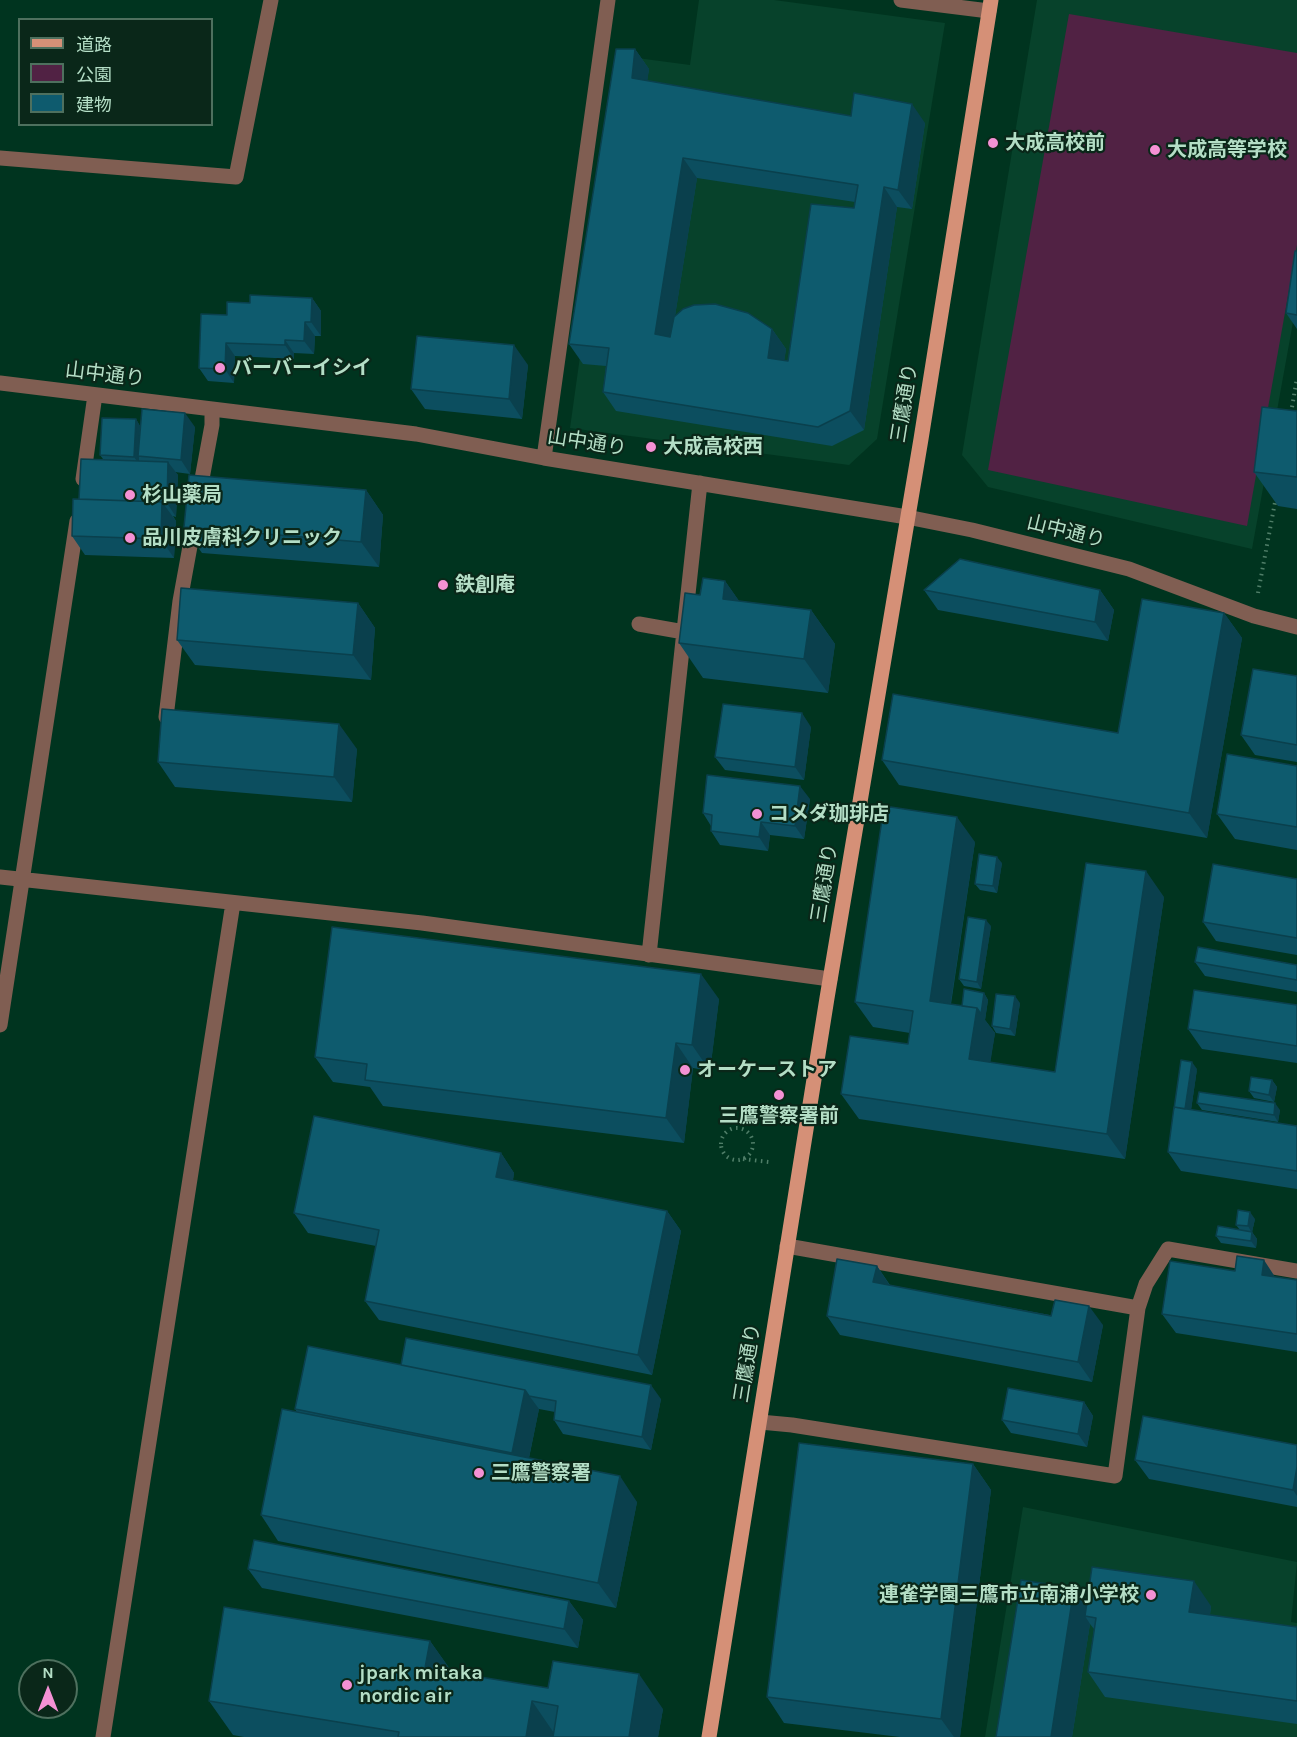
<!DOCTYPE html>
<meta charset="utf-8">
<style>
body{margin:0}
#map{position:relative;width:1297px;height:1737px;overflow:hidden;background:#00341f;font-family:Karla,"Noto Sans JP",sans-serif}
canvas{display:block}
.legend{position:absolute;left:18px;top:18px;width:195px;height:108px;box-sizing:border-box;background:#0a2719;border:2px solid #4e705e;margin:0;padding:8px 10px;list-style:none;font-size:18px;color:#b4dec6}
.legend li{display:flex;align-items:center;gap:12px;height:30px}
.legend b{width:30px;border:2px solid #4e705e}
.north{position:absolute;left:18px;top:1659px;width:60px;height:60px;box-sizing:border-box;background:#0a2719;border:2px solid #4e705e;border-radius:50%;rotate:0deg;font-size:16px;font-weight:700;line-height:24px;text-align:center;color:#b4dec6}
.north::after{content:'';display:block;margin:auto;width:21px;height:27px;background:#f491d4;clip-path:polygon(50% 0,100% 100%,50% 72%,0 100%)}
</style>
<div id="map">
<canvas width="1297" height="1737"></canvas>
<ul class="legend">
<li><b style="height:8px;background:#d59077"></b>道路</li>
<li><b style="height:16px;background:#512244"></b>公園</li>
<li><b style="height:16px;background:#0e5b6e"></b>建物</li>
</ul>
<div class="north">N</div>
</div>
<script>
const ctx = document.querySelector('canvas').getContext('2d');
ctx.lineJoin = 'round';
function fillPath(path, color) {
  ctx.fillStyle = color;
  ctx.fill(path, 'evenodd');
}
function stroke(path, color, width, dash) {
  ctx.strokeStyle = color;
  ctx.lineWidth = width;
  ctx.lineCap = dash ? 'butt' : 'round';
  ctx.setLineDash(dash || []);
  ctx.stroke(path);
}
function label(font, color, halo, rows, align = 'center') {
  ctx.font = font + ' Karla,"Noto Sans JP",sans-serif';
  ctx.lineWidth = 4.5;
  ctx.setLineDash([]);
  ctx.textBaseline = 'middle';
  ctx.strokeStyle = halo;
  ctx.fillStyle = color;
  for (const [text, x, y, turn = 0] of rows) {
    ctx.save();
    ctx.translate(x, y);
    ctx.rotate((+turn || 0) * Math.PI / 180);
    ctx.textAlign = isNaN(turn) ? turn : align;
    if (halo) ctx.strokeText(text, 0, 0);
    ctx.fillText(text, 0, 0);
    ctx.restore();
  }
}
fillPath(new Path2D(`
 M699 0H774L945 23 877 439 849 465 570 428 622 56 690 65Z
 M1037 0H1297V300L1252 549 988 487 962 455Z
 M1023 1507 1297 1562 1291 1622 1297 1623V1737H985Z`), '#07422b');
fillPath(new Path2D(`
 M1069 14 1297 53V245L1247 526 988 470Z`), '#512244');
stroke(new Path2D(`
 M1291 413 1297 378
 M1258 593 1276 497
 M721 1144a16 16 0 1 1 32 0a16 16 0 1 1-32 0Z
 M743 1159 769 1162`), '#4f7e68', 4, [1.5, 4.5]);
stroke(new Path2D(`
 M901 0 989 11
 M0 158 236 177 271 0
 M0 383 416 434 544 458 907 517 972 530 1129 569 1254 616 1297 627
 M544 458 608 0
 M83 479 95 395
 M199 495 212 425V410
 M639 624 684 632
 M178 719 166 717 180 601 195 519
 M0 877 422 923 830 979
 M649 955 700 483
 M0 1025 77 521
 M1138 1308 1146 1284 1168 1249 1297 1271
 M760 1422 792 1425 1115 1476 1138 1308 787 1246
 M103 1737 233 903`), '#805e52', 15);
stroke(new Path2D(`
 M709 1737 827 998 921 439 991 0`), '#d59077', 15);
fillPath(new Path2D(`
 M635 49 649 69 647 81 851 116 925 123 912 209 897 207 864 430 832 446 616 411 603 392 606 366 583 364 569 344ZM697 178 855 202 854 208 788 361H784L786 349 772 329 675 316Z
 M1297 251V329L1286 313Z
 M312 298 321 311V336H315L314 354 294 353V359L235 356 234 383 208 381 199 368 227 315 250 303Z
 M528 365 522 419 425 409 411 389Z
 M1297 411V509L1278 506 1254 472Z
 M136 419 140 426 195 427 190 474 175 472 178 475 176 517 173 516 176 521 174 558 85 555 72 536 103 459 100 455Z
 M366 490 383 515 379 567 202 553 184 527Z
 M725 581 739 601 811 610 835 644 828 693 703 678 679 643 700 595Z
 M924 590H1100L1114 610 1108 641 938 610Z
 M358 603 375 628 371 680 195 665 177 640Z
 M1224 613 1242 638 1207 838 899 785 882 760 1118 733Z
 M1297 676V762L1255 755 1241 735Z
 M811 727 804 780 725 770 715 757Z
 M357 749 352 802 175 787 158 762Z
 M1297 766V850L1235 839 1217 814Z
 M810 799 804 839 770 835 768 851 720 845 711 831V826L703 813Z
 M975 842 951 1004 962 1006 984 993 988 1000 985 1020 995 1033 990 1062 1055 1072 1164 897 1125 1159 859 1119 841 1094 908 1044 910 1033 873 1027 855 1002Z
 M1002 863 997 893 980 890 975 884Z
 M1297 879V955L1216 941 1203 922Z
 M991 926 981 989 964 986 959 979Z
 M1195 962 1297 965V992L1205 976Z
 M719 999 710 1071 693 1068 684 1143 383 1106 370 1087 333 1082 315 1057Z
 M1020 1003 1015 1036 996 1033 992 1026Z
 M1297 1005V1063L1202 1049 1188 1029Z
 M1197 1069 1191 1110 1297 1126V1189L1181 1171 1168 1152Z
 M1272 1080 1277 1087 1274 1102 1254 1098 1249 1091Z
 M1197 1103 1280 1110 1278 1122 1202 1110Z
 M501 1153 514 1173 513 1180 667 1211 681 1231 652 1375 379 1320 365 1301 376 1246 308 1233 294 1213Z
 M1255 1219 1252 1232 1257 1239 1256 1248 1221 1243 1216 1236 1240 1230 1236 1225Z
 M877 1266 890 1285 1103 1325 1092 1382 840 1335 827 1316Z
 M1276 1277 1297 1280V1352L1176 1333 1162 1314Z
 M401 1365 661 1399 651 1450 563 1434 554 1420 555 1412 539 1409 529 1458 637 1502 616 1608 278 1541 261 1515 297 1412 295 1409Z
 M1084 1402 1093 1416 1087 1447 1011 1433 1002 1420Z
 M1297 1445V1507L1149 1479 1135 1460Z
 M973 1464 991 1490 960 1737H900L784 1723 767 1697Z
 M248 1569 569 1601 583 1620 578 1648 262 1588Z
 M1074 1588 1086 1605 1211 1606 1210 1615 1297 1627V1724L1105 1697 1088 1672 1094 1629 1090 1624 1072 1737H996Z
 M430 1641 452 1672 663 1709 658 1737H244L233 1735 209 1701Z`), '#0c4e5f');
fillPath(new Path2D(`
 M635 49 649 69 645 98 632 78Z
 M912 104 925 123 912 209 898 190Z
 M683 158 697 178 669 354 655 334Z
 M884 187 897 207 864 430 850 411Z
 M312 298 321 311V336L311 322Z
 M305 322 315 336 314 354 304 341Z
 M772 329 786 349 782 378 768 358Z
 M285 340 294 353V359L285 345Z
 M226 343 235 356 234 383 225 369Z
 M514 345 528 365 522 419 509 399Z
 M185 413 195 427 190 474 181 460Z
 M136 419 140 426 138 456 139 457V464L134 457Z
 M168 462 178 475 176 517 167 503Z
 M366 490 383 515 379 567 361 542Z
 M162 502 176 521 174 558 161 539Z
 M725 581 749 615 723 599Z
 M1100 590 1114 610 1108 641 1095 622Z
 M358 603 375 628 371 680 353 655Z
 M811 610 835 644 828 693 804 659Z
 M1224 613 1242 638 1207 838 1189 813Z
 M802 713 811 727 804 780 795 767Z
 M339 724 357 749 352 802 334 777Z
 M800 786 810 799 804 839 795 826Z
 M957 817 975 842 947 1027 930 1001Z
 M761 822 770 835 768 851 759 837Z
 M997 857 1002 863 997 893 993 886Z
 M1146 871 1164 897 1125 1159 1107 1134Z
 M986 920 991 926 981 989 977 982Z
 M701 974 719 999 710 1071 692 1045Z
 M984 993 988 1000 985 1020 995 1033 987 1084 969 1059 977 1008Z
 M1015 996 1020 1003 1015 1036 1010 1029Z
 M676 1043 693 1068 684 1143 666 1118Z
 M1192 1062 1197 1069 1190 1117 1185 1110Z
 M1272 1080 1277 1087 1274 1102 1269 1095Z
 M1275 1103 1280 1110 1278 1122 1274 1115Z
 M501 1153 514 1173 510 1197 496 1177Z
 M667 1211 681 1231 652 1375 638 1355Z
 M1250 1212 1255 1219 1252 1232 1257 1239 1256 1248 1251 1241 1252 1233 1248 1226Z
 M1264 1260 1277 1280 1262 1275Z
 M877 1266 890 1286 873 1282Z
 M1089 1306 1103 1325 1092 1382 1078 1362Z
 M651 1385 661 1399 651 1450 642 1437Z
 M525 1390 539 1409 526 1472 512 1453Z
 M1084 1402 1093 1416 1087 1447 1078 1434Z
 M973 1464 991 1490 960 1737H954L941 1719Z
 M1297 1467V1496L1293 1490Z
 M620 1476 637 1502 616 1608 598 1583Z
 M1194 1581 1211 1606 1207 1637 1189 1612Z
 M1074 1588 1092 1613 1085 1616 1090 1624 1072 1737H1051Z
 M569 1601 583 1620 578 1648 564 1629Z
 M430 1641 454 1675 425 1668Z
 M639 1674 663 1709 658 1737H629Z
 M532 1701 556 1736V1737H526Z`), '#0a404d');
const building = new Path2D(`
 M616 49H635L632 78 851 116 854 93 912 104 898 190 884 187 850 411 818 427 603 392 609 348 569 344ZM683 158 858 185 854 208 811 204 788 361 768 358 772 329 748 313 715 304 694 305 683 309 674 317 670 337 655 334Z
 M1295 251H1297V315L1286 313Z
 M250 295 312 298 311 322H305L304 341 285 340V345L226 343 225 369 199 368 201 314 227 315V302L250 303Z
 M417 336 514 345 509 399 411 389Z
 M1262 407 1297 411V477L1254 472Z
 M142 409 185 413 181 460 138 456Z
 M102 418 136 419 134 457 100 455Z
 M81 459 168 462 167 503H163L162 502 79 499Z
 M189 475 366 490 361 542 184 527Z
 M73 499 162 502 161 539 72 536Z
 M960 559 1100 590 1095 622 924 590Z
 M703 578 725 581 723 599 811 610 804 659 679 643 685 593 700 595Z
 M181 588 358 603 353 655 177 640Z
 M1142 599 1224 613 1189 813 882 760 893 694 1118 733Z
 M1253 669 1297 676V745L1241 735Z
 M723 704 802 713 795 767 715 757Z
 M162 709 339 724 334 777 158 762Z
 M1227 754 1297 766V827L1217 814Z
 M707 775 800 786 795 826 761 822 759 837 711 831 712 815 703 813Z
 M884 806 957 817 930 1001 977 1008 969 1059 1055 1072 1086 863 1146 871 1107 1134 841 1094 850 1036 908 1044 913 1011 855 1002Z
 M979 854 997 857 993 886 975 884Z
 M1213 864 1297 879V938L1203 922Z
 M968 917 986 920 977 982 959 979Z
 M332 927 701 974 692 1045 676 1043 666 1118 365 1080 367 1064 315 1057Z
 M1198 947 1297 965V980L1195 962Z
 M964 989 984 993 981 1014 977 1008 962 1006Z
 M1194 990 1297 1005V1046L1188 1029Z
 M996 994 1015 996 1010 1029 992 1026Z
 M1181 1060 1192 1062 1185 1109 1174 1107V1109Z
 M1251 1077 1272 1080 1269 1095 1249 1091Z
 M1199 1092 1275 1103 1274 1115 1197 1103Z
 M1174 1107 1297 1126V1171L1168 1152Z
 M314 1116 501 1153 496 1177 667 1211 638 1355 365 1301 379 1230 294 1213Z
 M1238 1210 1250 1212 1248 1226 1236 1225Z
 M1218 1226 1252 1232 1251 1241 1216 1236Z
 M1237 1256 1264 1260 1262 1275 1297 1280V1334L1162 1314 1170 1261 1235 1271Z
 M837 1259 877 1266 873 1282 1051 1316 1055 1300 1089 1306 1078 1362 827 1316Z
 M406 1338 651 1385 642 1437 554 1420 556 1401 529 1396 525 1390 401 1365Z
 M308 1346 525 1390 512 1453 295 1409Z
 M1008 1388 1084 1402 1078 1434 1002 1420Z
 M282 1409 620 1476 598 1583 261 1515Z
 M1143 1416 1297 1445V1467L1293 1490 1135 1460Z
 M799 1443 973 1464 941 1719 767 1697Z
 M254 1540 569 1601 564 1629 248 1569Z
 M1092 1567 1194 1581 1189 1612 1297 1627V1701L1088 1672 1096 1618 1085 1616Z
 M1021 1580 1074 1588 1051 1737H996Z
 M224 1607 430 1641 425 1668 548 1688 553 1661 639 1674 629 1737H553L558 1706 532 1701 526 1737H398L399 1732 209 1701Z`);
fillPath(building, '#0e5b6e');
stroke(building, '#0a404d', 1.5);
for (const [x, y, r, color] of [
 [993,143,6,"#f491d4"],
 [1155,150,6,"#f491d4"],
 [220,368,6,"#f491d4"],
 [651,447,6,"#f491d4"],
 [130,495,6,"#f491d4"],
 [130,538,6,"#f491d4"],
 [443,585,6,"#f491d4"],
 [757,814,6,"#f491d4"],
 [685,1070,6,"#f491d4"],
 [779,1095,6,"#f491d4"],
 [479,1473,6,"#f491d4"],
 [1151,1595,6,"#f491d4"],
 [347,1685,6,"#f491d4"]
]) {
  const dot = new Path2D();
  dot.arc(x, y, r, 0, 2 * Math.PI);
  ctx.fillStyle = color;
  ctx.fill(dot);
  stroke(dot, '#0a2719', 2);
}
label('bold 20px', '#b4dec6', '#0a2719', [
 ["大成高校前",1005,143],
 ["大成高等学校",1167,150],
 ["バーバーイシイ",232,368],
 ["大成高校西",663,447],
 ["杉山薬局",142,495],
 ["品川皮膚科クリニック",142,538],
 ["鉄創庵",455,585],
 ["コメダ珈琲店",769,814],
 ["オーケーストア",697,1070],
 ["三鷹警察署前",779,1116,"center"],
 ["三鷹警察署",491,1473],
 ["連雀学園三鷹市立南浦小学校",1139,1595,"right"],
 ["jpark mitaka",359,1673],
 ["nordic air",359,1696]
], 'left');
label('20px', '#b4dec6', '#0a2719', [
 ["山中通り",105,375,7],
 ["三鷹通り",905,403,-81],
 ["山中通り",587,443,9],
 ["山中通り",1066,532,14],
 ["三鷹通り",825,883,-81],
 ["三鷹通り",748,1363,-81]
]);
</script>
